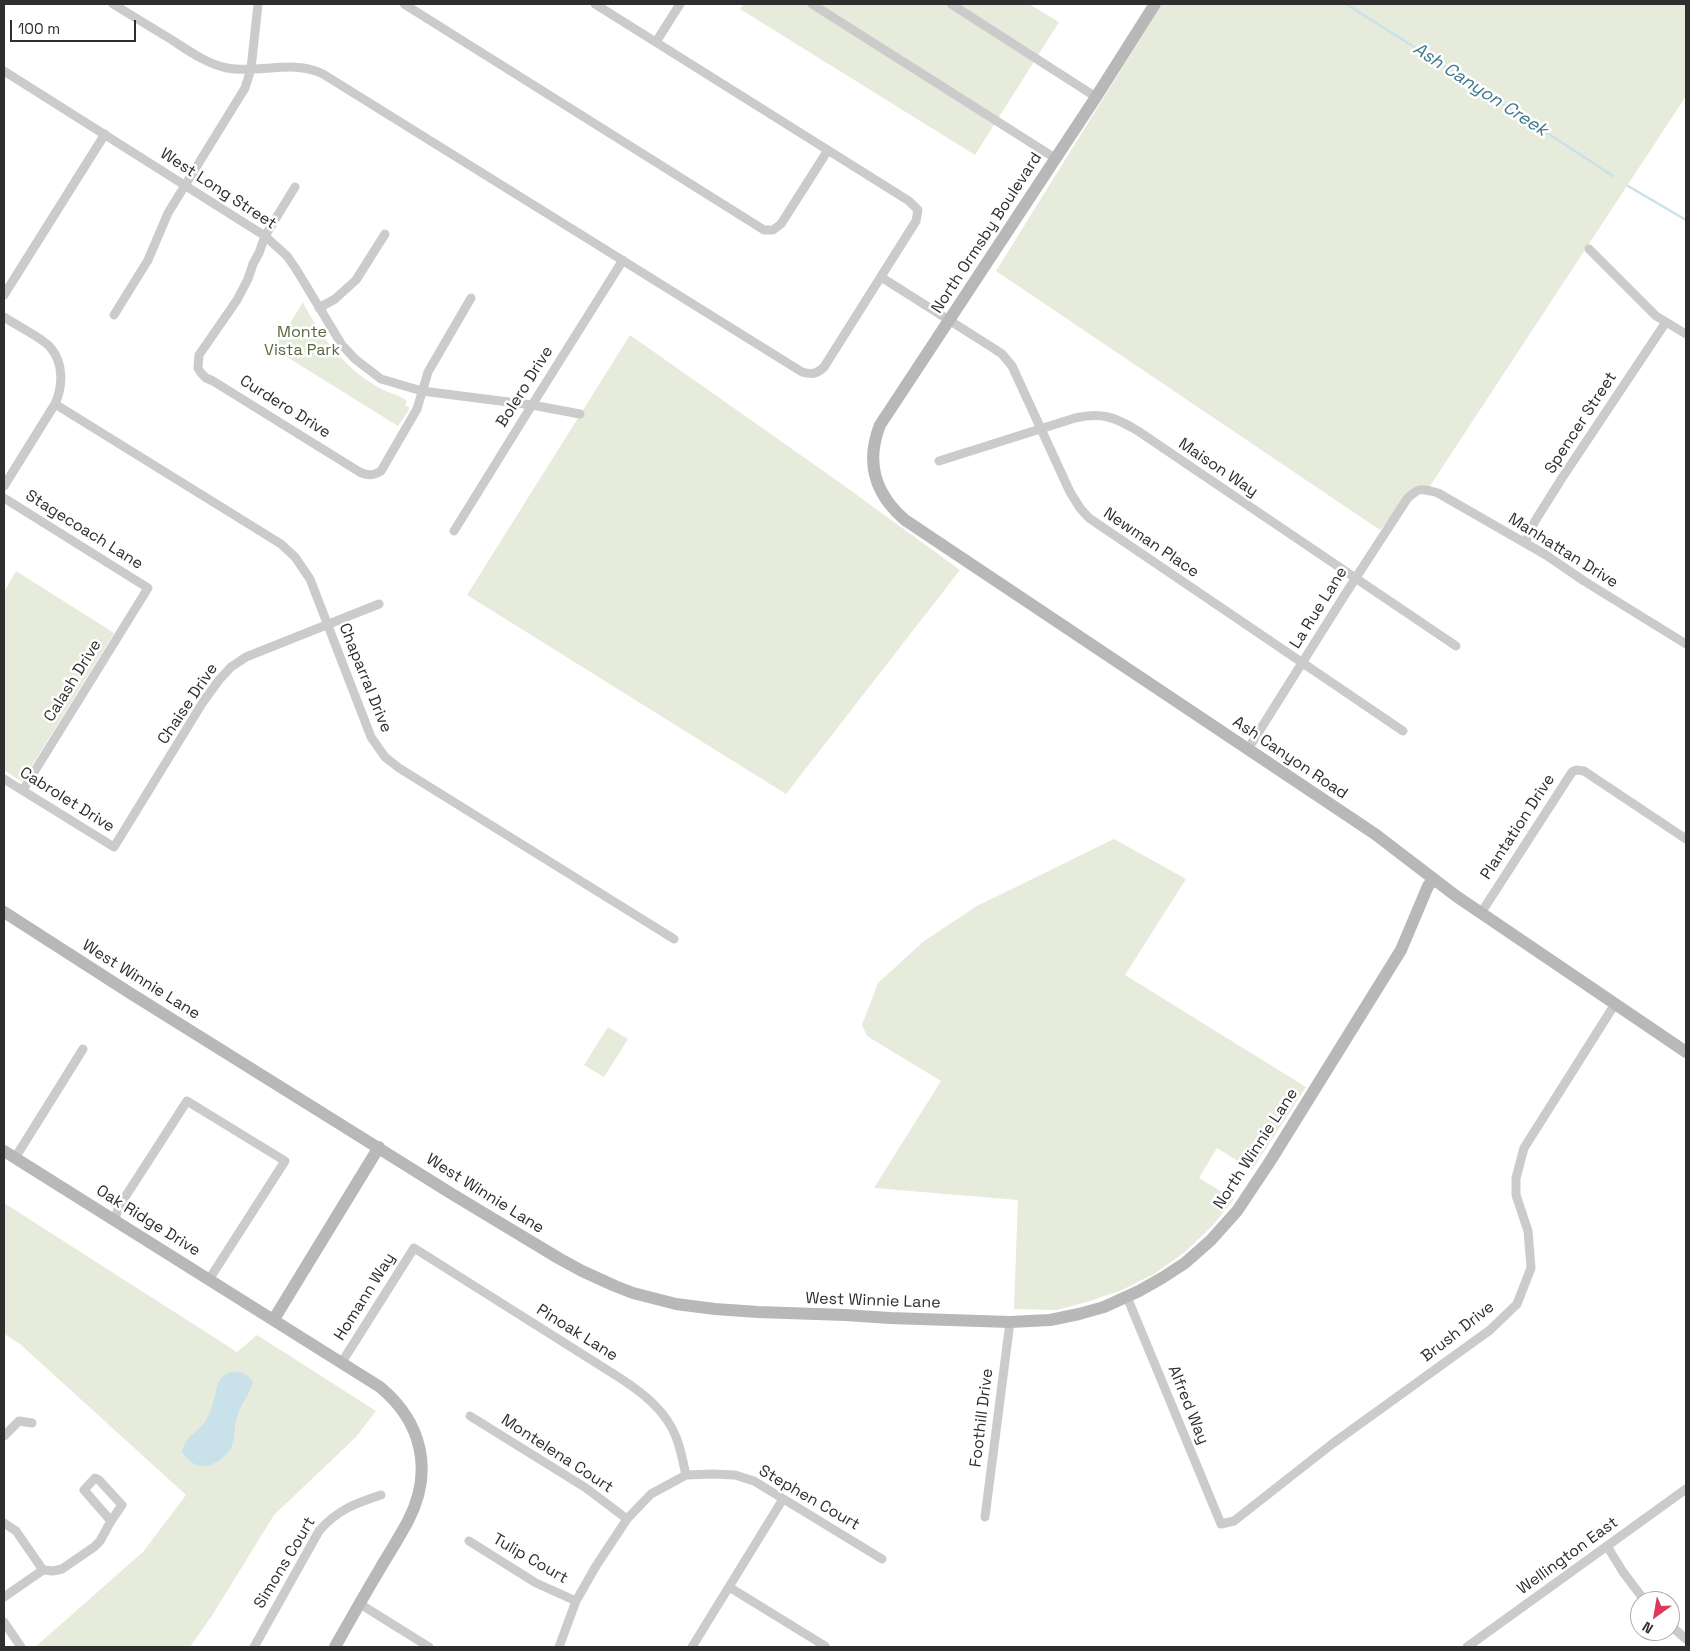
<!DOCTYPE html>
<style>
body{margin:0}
#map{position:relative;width:1690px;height:1651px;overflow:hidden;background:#fff;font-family:"Space Grotesk",sans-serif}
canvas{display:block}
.frame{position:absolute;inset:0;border:5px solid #2e2e2e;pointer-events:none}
.north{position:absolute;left:1630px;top:1591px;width:50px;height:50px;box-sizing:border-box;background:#fff;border:1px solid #ababab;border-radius:50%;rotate:212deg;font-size:14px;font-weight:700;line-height:20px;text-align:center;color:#2e2e2e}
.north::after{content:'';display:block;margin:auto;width:18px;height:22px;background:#dd385c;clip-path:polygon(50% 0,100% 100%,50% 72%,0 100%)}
.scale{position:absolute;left:10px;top:20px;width:126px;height:22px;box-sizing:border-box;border:2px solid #2e2e2e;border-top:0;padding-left:6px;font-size:15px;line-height:18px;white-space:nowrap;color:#2e2e2e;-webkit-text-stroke:4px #fff;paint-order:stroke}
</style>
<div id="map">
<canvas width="1690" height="1651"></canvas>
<div class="frame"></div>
<div class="north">N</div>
<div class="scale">100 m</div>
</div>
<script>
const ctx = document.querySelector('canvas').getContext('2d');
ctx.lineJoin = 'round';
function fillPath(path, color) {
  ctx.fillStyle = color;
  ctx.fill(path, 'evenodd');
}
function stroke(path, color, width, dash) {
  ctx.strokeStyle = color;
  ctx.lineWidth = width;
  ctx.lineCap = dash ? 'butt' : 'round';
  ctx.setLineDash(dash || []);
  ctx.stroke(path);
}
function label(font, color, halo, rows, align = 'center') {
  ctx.font = font + ' "Space Grotesk",sans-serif';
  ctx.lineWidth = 5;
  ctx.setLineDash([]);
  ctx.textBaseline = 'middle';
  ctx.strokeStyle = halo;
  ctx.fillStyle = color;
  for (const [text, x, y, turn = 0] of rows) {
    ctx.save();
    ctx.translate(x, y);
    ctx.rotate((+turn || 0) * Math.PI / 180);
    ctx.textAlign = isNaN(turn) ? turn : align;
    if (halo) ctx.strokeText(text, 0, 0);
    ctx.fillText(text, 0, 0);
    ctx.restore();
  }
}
fillPath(new Path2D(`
 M744 4H1029L1059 22 975 155 740 9Z
 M1162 4H1686V96L1428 489 1407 499 1380 530 996 271Z
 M303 302C319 335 344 367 376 386 385 392 398 394 407 401L405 405 409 407V410L398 426 274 349Z
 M630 335 839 482 960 570 786 794 467 595Z
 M16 571 114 633 22 782 4 770V592Z
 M1114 839 1186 879 1125 975 1306 1087 1252 1170 1217 1148 1199 1178 1234 1199 1214 1224 1185 1252 1154 1274 1122 1290 1090 1301 1057 1310 1014 1309 1018 1200 874 1188 941 1081 867 1036 862 1025 878 983 924 941 977 906Z
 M608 1027 628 1039 604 1077 584 1065Z
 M4 1203 237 1352 257 1335 376 1411 356 1437 274 1515 213 1614 190 1647H35L143 1552 186 1495 20 1344 4 1334Z`), '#e6ebdc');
fillPath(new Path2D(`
 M231 1372C242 1372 247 1373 253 1382 250 1395 240 1404 237 1417 234 1427 235 1439 231 1448 230 1451 226 1454 224 1456 209 1471 193 1469 182 1452 187 1432 200 1433 207 1418 209 1413 212 1408 213 1403 218 1389 214 1379 231 1372Z`), '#c9e2ea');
stroke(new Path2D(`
 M1346 4 1457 74 1613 176
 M1628 186 1686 220`), '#c9e2ea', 2.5);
stroke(new Path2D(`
 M113 4C133 16 152 28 172 40 189 51 207 64 227 68 259 74 293 59 323 74L802 372C811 375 817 374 824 367L916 221 918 210 909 201 595 4
 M404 4 764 230H773L781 224 828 150
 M812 4 1055 158
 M951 4 1096 97
 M656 42 680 4
 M4 71 265 236 287 256 296 269 342 345 355 359 381 379 422 391 532 405 580 414
 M295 187 265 236 259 253 253 264 248 279 237 300 199 355 198 368 201 373 206 378 213 381 358 471C367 476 373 476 381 471L417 409 428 372 471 298
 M1589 249 1656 316 1686 334
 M881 277 993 348 1002 354 1012 366 1070 492 1080 508 1089 518 1403 731
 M4 295 105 134
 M319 308 335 299 356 280 385 234
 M114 315 148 260 168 213 245 88 251 69 258 4
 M4 317C14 324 44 339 50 347 64 363 63 386 55 404L4 486
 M55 404 281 544 295 557 310 579 371 737 385 757 399 768 674 939
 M939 461 1075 418C1102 412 1115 417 1138 431L1456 646
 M4 498 148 588 23 790
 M454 531 532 405 623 260
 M1525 543 1535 521 1562 478 1666 322
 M1248 749 1346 593 1407 499C1420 486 1422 489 1438 493L1546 555 1584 581 1686 644
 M4 779 114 847 203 702 219 680 231 667 246 657 379 604
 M1481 913 1572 772 1576 770 1584 771 1686 839
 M15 1158 83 1049
 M115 1220 118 1208 187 1101 285 1161 210 1278
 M1127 1297 1221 1524 1234 1521 1332 1444 1490 1330 1517 1304 1531 1268 1528 1231 1516 1195V1178L1524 1148 1615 1004
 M342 1362 414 1248 620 1378C643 1393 666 1411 676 1437 681 1449 683 1463 686 1475
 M470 1416 586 1488 627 1519
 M4 1436 19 1421 32 1423
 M985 1517 1010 1322
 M4 1523 16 1531 43 1570
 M469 1541 536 1583 576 1601
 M1607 1546 1623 1572 1645 1601
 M729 1587 825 1646
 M4 1597 43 1570 53 1571 62 1569 94 1547 100 1541 111 1521 122 1505 99 1480 95 1478 84 1490 111 1521
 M360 1604 429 1647
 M4 1622 21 1647
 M1670 1625 1686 1639
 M254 1647 319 1531C337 1510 356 1503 381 1495
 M559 1647 576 1601 596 1566 627 1519 651 1494 686 1475 713 1474 735 1475 754 1481 882 1559
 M692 1647 783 1499
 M1467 1647 1686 1489`), '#cbcbcb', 9);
stroke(new Path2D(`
 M1155 4 1096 97 880 425C865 463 875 494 905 520L1375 834 1456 896 1686 1052
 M4 912 130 993 452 1194 560 1259 582 1271 615 1286 633 1293 676 1304 715 1309 758 1312 845 1315 890 1318 1010 1322 1050 1320 1079 1314 1104 1307 1139 1291 1162 1278 1185 1263 1211 1240 1237 1211 1269 1163 1401 950 1428 886 1434 879
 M4 1151 380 1387C422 1422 434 1471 408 1521 400 1536 390 1552 381 1567 365 1594 350 1620 335 1647
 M274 1319 379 1147`), '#b8b8b8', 12);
label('16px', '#2e2e2e', '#fff', [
 ["West Long Street",218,189,33],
 ["North Ormsby Boulevard",987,233,-57],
 ["Bolero Drive",525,387,-58],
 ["Curdero Drive",285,407,32],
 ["Spencer Street",1581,423,-57],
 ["Maison Way",1218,468,34],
 ["Stagecoach Lane",84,530,32],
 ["Newman Place",1151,543,34],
 ["Manhattan Drive",1563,551,32],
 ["La Rue Lane",1319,608,-58],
 ["Chaparral Drive",365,678,68],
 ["Calash Drive",73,681,-58],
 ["Chaise Drive",188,704,-56],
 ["Ash Canyon Road",1290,758,34],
 ["Cabrolet Drive",67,800,32],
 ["Plantation Drive",1518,827,-57],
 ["West Winnie Lane",141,980,32],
 ["North Winnie Lane",1256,1149,-57],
 ["West Winnie Lane",485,1194,32],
 ["Oak Ridge Drive",148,1221,32],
 ["Homann Way",365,1297,-58],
 ["West Winnie Lane",873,1301,2],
 ["Brush Drive",1458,1332,-38],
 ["Pinoak Lane",577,1333,32],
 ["Alfred Way",1188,1405,68],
 ["Foothill Drive",982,1418,-83],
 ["Montelena Court",557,1454,33],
 ["Stephen Court",809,1498,30],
 ["Wellington East",1568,1556,-36],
 ["Tulip Court",530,1559,30],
 ["Simons Court",285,1563,-59]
]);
label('16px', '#57683d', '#fff', [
 ["Monte",302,333],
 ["Vista Park",302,351]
]);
label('italic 18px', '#407a8c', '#fff', [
 ["Ash Canyon Creek",1480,90,33]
]);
</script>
